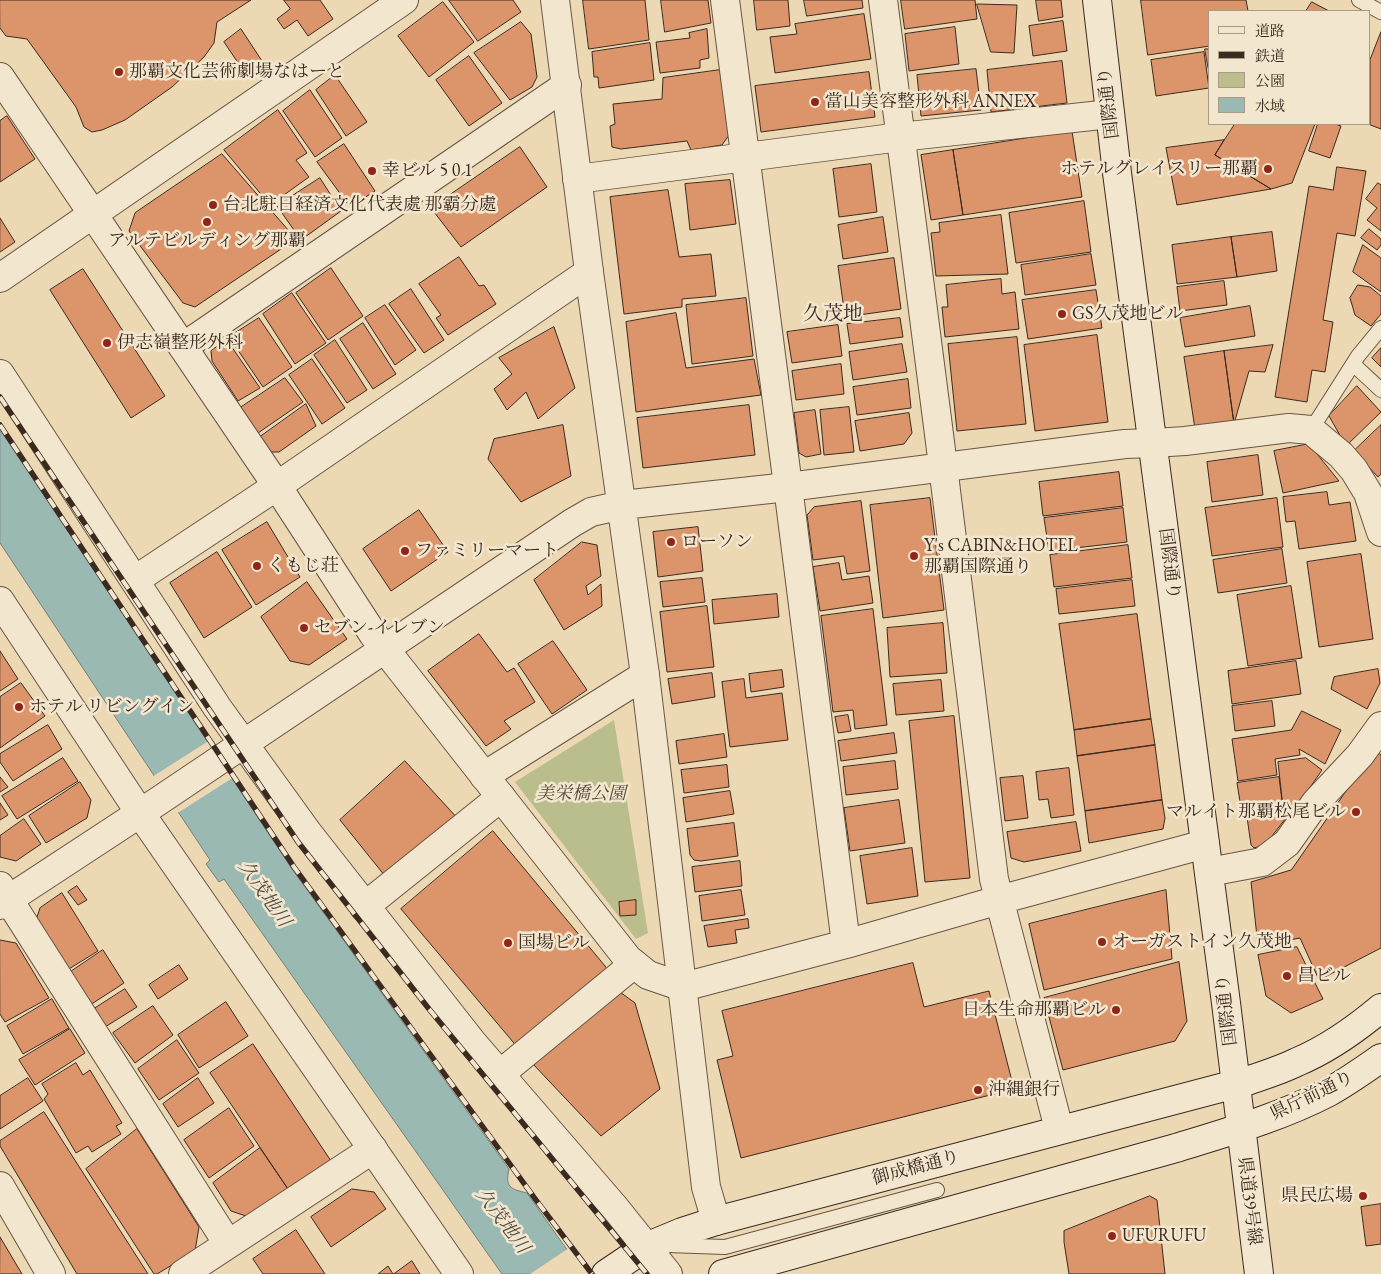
<!DOCTYPE html>
<meta charset="utf-8">
<style>
body{margin:0}
#map{position:relative;width:1381px;height:1274px;overflow:hidden;background:#edd8b4;font-family:"EB Garamond","Noto Serif JP",serif}
canvas{display:block}
.legend{position:absolute;left:1208px;top:10px;width:162px;height:115px;box-sizing:border-box;background:#f3e6ce;border:1px solid #aa9b88;margin:0;padding:6px 9px;list-style:none;font-size:15px;color:#3c2a20}
.legend li{display:flex;align-items:center;gap:10px;height:25px}
.legend b{width:25px;border:1px solid #aa9b88}
</style>
<div id="map">
<canvas width="1381" height="1274"></canvas>
<ul class="legend">
<li><b style="height:6px;background:#f3e6ce"></b>道路</li>
<li><b style="height:6px;background:#3c2a20"></b>鉄道</li>
<li><b style="height:14px;background:#babe8c"></b>公園</li>
<li><b style="height:14px;background:#9ab9b3"></b>水域</li>
</ul>
</div>
<script>
const ctx = document.querySelector('canvas').getContext('2d');
ctx.lineJoin = 'round';
function fillPath(path, color) {
  ctx.fillStyle = color;
  ctx.fill(path, 'evenodd');
}
function stroke(path, color, width, dash) {
  ctx.strokeStyle = color;
  ctx.lineWidth = width;
  ctx.lineCap = dash ? 'butt' : 'round';
  ctx.setLineDash(dash || []);
  ctx.stroke(path);
}
function label(font, color, halo, rows, align = 'center') {
  ctx.font = font + ' "EB Garamond","Noto Serif JP",serif';
  ctx.lineWidth = 5;
  ctx.setLineDash([]);
  ctx.textBaseline = 'middle';
  ctx.strokeStyle = halo;
  ctx.fillStyle = color;
  for (const [text, x, y, turn = 0] of rows) {
    ctx.save();
    ctx.translate(x, y);
    ctx.rotate((+turn || 0) * Math.PI / 180);
    ctx.textAlign = isNaN(turn) ? turn : align;
    if (halo) ctx.strokeText(text, 0, 0);
    ctx.fillText(text, 0, 0);
    ctx.restore();
  }
}
fillPath(new Path2D(`
 M614 720 648 933 636 939 515 782Z`), '#babe8c');
const water = new Path2D(`
 M0 428 292 869 509 1169C505 1187 510 1189 527 1193L584 1274H502L224 879 219 882 206 864 210 860 0 543Z`);
fillPath(water, '#9ab9b3');
stroke(water, '#748078', 1);
fillPath(new Path2D(`
 M210 740 234 777 176 814 152 777Z
 M569 1248 586 1274H530Z`), '#edd8b4');
const building = new Path2D(`
 M0 0H251L217 22 214 43 204 57 172 87 125 120 102 130 92 132 84 127 76 107 27 39 6 36 0 28Z
 M284 0H320L333 19 308 36 297 20 284 29 277 19 290 9Z
 M449 0H513L521 12 478 41Z
 M583 0H645L649 40 589 49Z
 M661 0H708L711 23 665 32Z
 M754 0H788L790 26 757 30Z
 M804 0H862L863 8 807 16Z
 M901 0H975L977 19 905 29Z
 M1036 0H1061L1063 17 1039 21Z
 M1141 0H1246L1248 11H1210V46L1148 55Z
 M443 2 474 42 429 77 398 36Z
 M1312 2 1329 11H1306Z
 M977 4 1017 5 1014 53 991 52Z
 M864 14 871 59 775 73 770 37 797 34 795 24Z
 M1063 21 1067 51 1033 56 1029 26Z
 M521 22 531 34 537 77 532 87 510 100 474 53Z
 M955 27 959 64 909 71 905 34Z
 M241 29 264 64 247 76 224 42Z
 M707 29 709 58 700 60V68L660 73 656 42 690 38 689 33Z
 M1381 32V129L1368 124H1370V60Z
 M650 43 654 80 599 88 598 77H594L592 52Z
 M1205 49H1210V78Z
 M1204 52 1209 88 1156 96 1151 60Z
 M469 56 502 103 469 126 436 80Z
 M1062 61 1067 103 991 112 987 70Z
 M976 69 981 110 921 116 917 75Z
 M720 70 729 135 722 145 691 150 687 141 621 149 612 147 610 126 615 124 613 104 662 99 663 78Z
 M869 72 875 117 761 132 755 86Z
 M335 75 367 122 346 136 316 90Z
 M310 90 342 138 315 157 283 111Z
 M278 110 307 153 296 160 309 177 270 205 224 150Z
 M7 116 35 159 0 182V121Z
 M1235 124H1315L1292 183 1271 189 1215 155Z
 M1318 124H1335L1341 126 1330 158 1309 151Z
 M1072 131 1082 197 963 215 953 150Z
 M1224 140 1215 155 1271 189 1177 205 1166 148Z
 M344 144 375 191 350 207 317 162Z
 M520 147 547 187 461 247 431 208Z
 M953 150 963 215 931 220 921 155Z
 M222 154 296 239 195 307 183 303 129 231 135 213Z
 M871 164 877 212 839 217 833 169Z
 M1337 167 1366 171 1355 236 1337 233 1323 320 1333 322 1325 372 1312 370 1307 402 1275 397 1309 186 1333 190Z
 M320 178 341 211 301 240 277 206Z
 M730 180 736 224 690 230 685 184Z
 M1378 183 1381 185V231L1367 220 1377 208 1366 199Z
 M668 190 679 257 711 254 716 296 682 299V307L624 314 610 197Z
 M1084 201 1091 252 1016 263 1009 213Z
 M1001 215 1008 274 936 276 931 233 940 232 939 223Z
 M883 217 888 252 843 259 838 225Z
 M0 218 15 242 0 252Z
 M1369 229 1381 239V245L1377 250 1361 238Z
 M1272 232 1277 271 1237 277 1231 237Z
 M1231 237 1237 277 1177 284 1172 245Z
 M1363 245 1381 258V292L1353 272Z
 M1091 254 1096 285 1025 295 1021 265Z
 M459 257 479 286 484 285 496 304 448 335 436 318 441 315 419 284Z
 M894 258 901 309 845 317 838 266Z
 M331 268 363 316 328 340 296 293Z
 M83 269 165 396 131 418 50 290Z
 M1001 279 1002 294 1015 292 1019 329 945 337 942 307H948L946 285Z
 M1224 281 1227 305 1180 311 1177 287Z
 M1358 285 1370 287 1381 296V314L1371 326 1355 315 1350 298Z
 M411 289 444 340 424 353 389 304Z
 M1096 290 1102 328 1028 339 1022 300Z
 M292 293 326 343 295 364 263 314Z
 M746 298 753 356 692 364 686 305Z
 M385 305 416 350 395 365 365 318Z
 M1250 306 1255 336 1185 347 1180 318Z
 M676 313 686 368 754 359 761 395 636 412 626 322Z
 M259 318 292 367 263 387 229 337Z
 M900 318 903 337 850 344 847 324Z
 M363 323 396 374 373 389 340 339Z
 M838 325 842 356 792 363 787 332Z
 M554 327 575 388 538 419 526 392 507 410 494 389 512 374 499 358Z
 M1097 335 1108 422 1035 431 1024 345Z
 M1017 337 1026 424 957 431 948 344Z
 M227 340 260 388 238 401 212 361 211 351Z
 M335 340 367 390 347 403 314 355Z
 M902 344 907 372 853 380 849 352Z
 M1273 345 1265 372 1249 371 1234 424 1224 351Z
 M1381 348V367L1372 358Z
 M1224 351 1234 424 1195 429 1184 357Z
 M312 359 345 408 322 424 289 375Z
 M841 364 844 394 796 400 792 371Z
 M285 378 303 402 258 433 240 408Z
 M908 379 911 408 857 415 853 387Z
 M1357 386 1381 412 1346 446 1329 416Z
 M306 404 316 426 279 452H271L260 437Z
 M749 405 755 455 643 468 637 418Z
 M849 407 854 452 824 455 820 410Z
 M815 410 821 454 806 457 799 453 794 413Z
 M909 413 912 433 904 444 860 451 855 421Z
 M563 425 571 476 521 502 488 459 494 439Z
 M1381 425V474L1378 477 1354 451Z
 M1309 444 1339 481 1283 493 1274 451Z
 M1258 455 1263 495 1212 502 1207 462Z
 M1119 472 1123 506 1043 516 1039 482Z
 M1327 492 1329 505 1350 502 1356 541 1299 549 1295 521 1286 522 1283 497Z
 M930 498 944 610 883 618 870 505Z
 M1277 498 1283 547 1212 556 1205 508Z
 M861 501 870 571 847 574 844 556 813 560 807 515 814 507Z
 M1123 508 1127 542 1049 551 1044 518Z
 M419 510 448 552 391 591 363 549Z
 M267 522 300 577 256 605 222 550Z
 M698 527 703 571 658 577 653 532Z
 M582 542 597 545 601 576 586 586 588 595 601 584 602 606 564 630 534 580Z
 M1128 545 1132 578 1054 587 1050 555Z
 M1282 549 1287 583 1218 593 1213 560Z
 M217 552 252 607 204 638 170 583Z
 M1361 554 1373 639 1319 647 1307 562Z
 M839 563 842 580 869 576 873 603 820 611 813 567Z
 M702 578 705 602 663 607 660 582Z
 M1132 580 1135 606 1059 614 1056 589Z
 M307 582 347 639 309 665 290 661 261 617Z
 M1291 586 1302 658 1248 666 1237 595Z
 M777 594 779 617 714 624 712 600Z
 M707 606 714 667 667 672 660 612Z
 M873 609 887 725 855 729 853 710 833 712 821 616Z
 M1137 614 1151 719 1074 730 1059 624Z
 M943 623 947 673 890 677 887 628Z
 M479 634 507 672 514 668 535 702 504 721 511 729 486 746 428 671Z
 M553 641 587 690 552 714 518 664Z
 M0 651 18 679 0 691Z
 M1296 661 1301 694 1232 704 1228 671Z
 M1378 669 1380 683 1367 709 1331 689 1334 677Z
 M782 670 784 687 751 692 749 674Z
 M712 673 715 697 672 704 668 679Z
 M744 679 746 698 782 693 788 740 730 747 722 682Z
 M941 680 944 711 896 715 893 684Z
 M21 683 45 716 0 748V697Z
 M1272 701 1275 726 1235 731 1232 706Z
 M1302 711 1341 730 1325 764 1299 749 1300 755 1275 759 1277 775 1238 781 1232 739 1291 730Z
 M848 715 851 731 838 733 835 717Z
 M954 716 970 878 925 882 909 721Z
 M1151 719 1155 745 1077 756 1074 730Z
 M48 725 62 749 13 781 0 762V754Z
 M894 733 897 753 841 761 838 741Z
 M724 734 727 757 679 764 676 741Z
 M1155 745 1162 800 1085 811 1077 756Z
 M1375 750 1381 755V948L1319 980 1300 938 1258 946 1251 882 1291 870Z
 M63 758 78 781 17 819 2 796Z
 M1306 758 1322 770 1298 805 1283 808 1278 762Z
 M405 761 460 821 389 881 340 820Z
 M895 761 898 789 846 795 843 767Z
 M727 765 729 787 684 793 681 770Z
 M1069 768 1074 815 1051 818 1048 799 1039 800 1036 772Z
 M1023 776 1028 818 1005 821 1000 778Z
 M0 777 8 787 0 792Z
 M1279 777 1283 808 1242 814 1237 783Z
 M80 782 91 800 87 818 46 843 29 816Z
 M730 791 734 814 686 822 683 798Z
 M899 800 905 843 850 851 844 808Z
 M1162 800 1165 818 1163 829 1089 843 1085 811Z
 M0 803 8 815 0 820Z
 M1293 809 1265 845 1254 848 1251 845 1247 817Z
 M24 819 41 844 16 861 0 857V836Z
 M1076 822 1081 851 1024 862 1011 858 1007 832Z
 M734 823 738 856 701 861 694 860 690 855 687 829Z
 M493 831 615 978 524 1055 401 909Z
 M912 848 918 896 867 904 860 856Z
 M740 861 742 886 695 892 692 867Z
 M77 886 87 900 78 905 68 892Z
 M741 890 745 915 702 921 699 896Z
 M1166 890 1172 959 1044 990 1029 924Z
 M62 893 98 951 64 972 34 926 40 908Z
 M636 900V915L620 916 619 902Z
 M748 919 749 928 735 930 737 943 708 947 704 926Z
 M0 940 16 943 49 998 5 1022 0 1014Z
 M1297 947 1323 999 1291 1013 1266 996 1258 955Z
 M103 950 124 983 87 1007 66 975Z
 M1179 962 1187 1021 1175 1041 1063 1070 1044 998Z
 M913 963 924 1007 989 991 1014 1089 741 1158 717 1060 733 1056 722 1011Z
 M179 965 188 979 158 999 149 985Z
 M125 989 137 1007 105 1027 94 1009Z
 M620 992 635 1003 660 1089 601 1136 532 1063Z
 M52 999 69 1028 23 1054 7 1026Z
 M226 1002 248 1036 199 1068 178 1035Z
 M153 1006 173 1035 135 1063 113 1033Z
 M70 1029 85 1053 35 1085 19 1060Z
 M177 1040 199 1073 159 1100 138 1069Z
 M253 1044 331 1161 288 1189 210 1073Z
 M76 1063 83 1075 90 1070 122 1123 116 1126 121 1134 92 1152 88 1146 76 1153 44 1099 48 1094 42 1084Z
 M28 1078 43 1101 0 1129V1096Z
 M198 1078 214 1103 178 1127 163 1104Z
 M229 1108 254 1146 209 1178 184 1140Z
 M44 1112 148 1274H77L0 1146V1141Z
 M137 1129 199 1227 195 1251 157 1274H154L86 1169Z
 M260 1148 288 1189 246 1216 231 1211 213 1183Z
 M352 1189 374 1192 386 1209 331 1247 311 1217Z
 M1150 1196 1157 1200 1165 1274H1069L1064 1242V1231Z
 M1381 1204V1244L1366 1246 1361 1207Z
 M296 1230 325 1274H263L253 1259Z
 M0 1237 22 1274H0Z
 M412 1261 420 1274H378L388 1266 393 1274Z`);
fillPath(building, '#dc946b');
stroke(building, '#3c2a20', 1);
const service = new Path2D(`
 M1359 0 1381 12
 M1353 364 1381 390
 M1311 430 1358 356 1381 328
 M667 1245 725 1247 937 1190`);
const minor = new Path2D(`
 M725 0 785 463 846 944
 M883 0 940 442 994 879 1059 1129
 M577 179 900 137 1110 114
 M0 278 404 0
 M183 347 567 85
 M1153 443 1185 441 1289 428 1311 430 1341 455 1354 470 1368 493 1381 532
 M135 580 277 486 589 272
 M484 776 645 675
 M1209 872 1262 862 1287 843 1316 802 1360 755 1381 726
 M0 886 228 1244
 M364 907 501 797
 M683 987 846 944 999 900 1205 844
 M500 1074 634 964
 M0 1186 51 1274
 M183 1274 373 1149`);
const tertiary = new Path2D(`
 M555 0 589 272 645 675 706 1187 716 1221
 M0 77 277 486 373 634 628 959 648 975 683 987
 M0 374 217 707 308 833 472 1042 616 1209 668 1274
 M0 601 140 813 459 1274
 M0 905 157 802 572 523 591 512 622 505 788 487 1125 444 1153 443`);
const secondary = new Path2D(`
 M1097 0 1117 173 1226 1003 1259 1274
 M606 1274 646 1247 682 1232 716 1221 1247 1081C1264 1075 1281 1070 1297 1062 1328 1049 1356 1029 1381 1008
 M723 1274 1176 1148C1228 1132 1281 1117 1329 1092 1347 1082 1364 1070 1381 1058`);
stroke(service, '#685645', 16);
stroke(minor, '#685645', 30);
stroke(tertiary, '#685645', 30);
stroke(secondary, '#3c2a20', 30);
stroke(service, '#f3e6ce', 14);
stroke(minor, '#f3e6ce', 28);
stroke(tertiary, '#f3e6ce', 28);
stroke(secondary, '#f3e6ce', 28);
const rail = new Path2D(`
 M0 397 298 842 429 1009 647 1274
 M0 425 294 867 536 1200 592 1274`);
stroke(rail, '#3c2a20', 5.5);
stroke(rail, '#f3e6ce', 4, [11]);
for (const [x, y, r, color] of [
 [119,72,5,"#8f2418"],
 [815,102,5,"#8f2418"],
 [1268,169,5,"#8f2418"],
 [372,171,5,"#8f2418"],
 [213,205,5,"#8f2418"],
 [207,222,5,"#8f2418"],
 [1062,314,5,"#8f2418"],
 [107,343,5,"#8f2418"],
 [671,542,5,"#8f2418"],
 [405,551,5,"#8f2418"],
 [914,556,5,"#8f2418"],
 [257,566,5,"#8f2418"],
 [304,628,5,"#8f2418"],
 [19,707,5,"#8f2418"],
 [1356,812,5,"#8f2418"],
 [1102,942,5,"#8f2418"],
 [508,943,5,"#8f2418"],
 [1287,976,5,"#8f2418"],
 [1116,1010,5,"#8f2418"],
 [978,1090,5,"#8f2418"],
 [1363,1196,5,"#8f2418"],
 [1112,1236,5,"#8f2418"]
]) {
  const dot = new Path2D();
  dot.arc(x, y, r, 0, 2 * Math.PI);
  ctx.fillStyle = color;
  ctx.fill(dot);
  stroke(dot, '#f3e6ce', 2);
}
label('18px', '#3c2a20', '#f3e6ce', [
 ["那覇文化芸術劇場なはーと",129,72],
 ["當山美容整形外科 ANNEX",825,102],
 ["ホテルグレイスリー那覇",1258,169,"right"],
 ["幸ビル 5 0 1",382,171],
 ["台北駐日経済文化代表處 那霸分處",223,205],
 ["アルテビルディング那覇",207,241,"center"],
 ["GS久茂地ビル",1072,314],
 ["伊志嶺整形外科",117,343],
 ["ローソン",681,542],
 ["Y's CABIN&HOTEL",924,546],
 ["那覇国際通り",924,567],
 ["ファミリーマート",415,551],
 ["くもじ荘",267,566],
 ["セブン-イレブン",314,628],
 ["ホテル リビングイン",29,707],
 ["マルイト那覇松尾ビル",1346,812,"right"],
 ["オーガストイン久茂地",1112,942],
 ["国場ビル",518,943],
 ["昌ビル",1297,976],
 ["日本生命那覇ビル",1106,1010,"right"],
 ["沖縄銀行",988,1090],
 ["県民広場",1353,1196,"right"],
 ["UFURUFU",1122,1236]
], 'left');
label('18px', '#3c2a20', '#f3e6ce', [
 ["国際通り",1109,103,-97],
 ["国際通り",1169,564,83],
 ["国際通り",1227,1010,-97],
 ["県庁前通り",1312,1096,-26],
 ["御成橋通り",916,1168,-15],
 ["県道39号線",1249,1201,83]
]);
label('italic 18px', '#554836', '#f3e6ce', [
 ["美栄橋公園",581,794]
]);
label('italic 19px', '#544e45', '#f3e6ce', [
 ["久茂地川",264,894,55],
 ["久茂地川",502,1221,53]
]);
label('20px', '#3c2a20', '#f3e6ce', [
 ["久茂地",833,315]
]);
</script>
